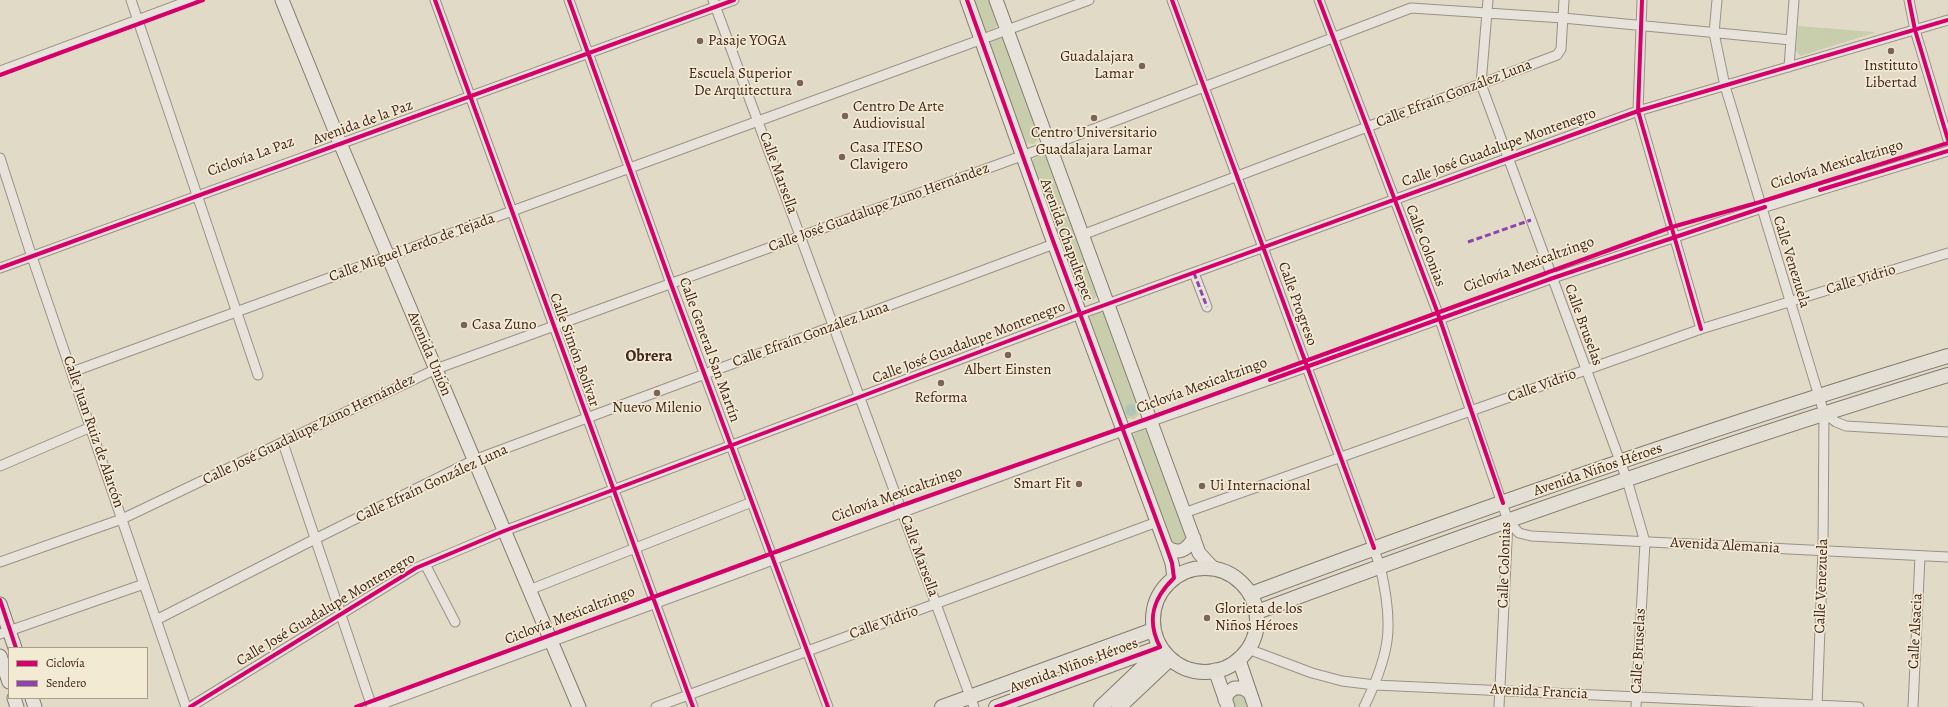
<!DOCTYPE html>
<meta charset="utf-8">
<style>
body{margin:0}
#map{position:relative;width:1948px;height:707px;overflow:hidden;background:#e1dac7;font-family:Alegreya,serif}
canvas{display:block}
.legend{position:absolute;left:8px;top:647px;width:140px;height:52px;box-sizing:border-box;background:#f3ead3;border:1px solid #ac9b89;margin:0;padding:5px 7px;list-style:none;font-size:12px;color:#41251b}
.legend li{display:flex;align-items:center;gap:8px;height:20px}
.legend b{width:20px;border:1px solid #ac9b89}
</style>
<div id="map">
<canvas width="1948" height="707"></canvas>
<ul class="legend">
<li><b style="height:5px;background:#d6006c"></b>Ciclovía</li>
<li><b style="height:5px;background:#8e44ad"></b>Sendero</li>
</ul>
</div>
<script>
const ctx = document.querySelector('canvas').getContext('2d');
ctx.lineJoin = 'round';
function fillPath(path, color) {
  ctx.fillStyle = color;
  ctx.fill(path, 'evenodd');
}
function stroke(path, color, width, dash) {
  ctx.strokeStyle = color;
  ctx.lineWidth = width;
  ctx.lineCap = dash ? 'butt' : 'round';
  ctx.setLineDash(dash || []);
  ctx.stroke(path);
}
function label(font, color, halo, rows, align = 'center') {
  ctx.font = font + ' Alegreya,serif';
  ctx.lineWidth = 3.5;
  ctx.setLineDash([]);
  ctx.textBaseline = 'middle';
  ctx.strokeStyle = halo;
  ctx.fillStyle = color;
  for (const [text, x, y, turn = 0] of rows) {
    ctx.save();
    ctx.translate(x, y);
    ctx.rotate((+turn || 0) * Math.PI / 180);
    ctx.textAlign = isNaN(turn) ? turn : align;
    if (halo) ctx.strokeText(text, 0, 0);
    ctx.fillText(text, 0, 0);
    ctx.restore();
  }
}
fillPath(new Path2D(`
 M972 0H991L998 24 994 29 987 31 982 28Z
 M1798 26 1874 32V33L1800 56 1796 51Z
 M998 37 1004 38 1040 137 1034 144 1025 143 989 44 993 39Z
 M1041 155 1047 156 1098 295 1092 301 1086 302 1080 298 1031 164 1033 159Z
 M1099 311 1104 313 1141 412 1134 419 1125 418 1088 321 1093 313Z
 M1142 429 1148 431 1189 541 1173 549 1132 437 1136 432Z
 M1243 692 1249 707H1233L1230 695Z`), '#c8cdab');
fillPath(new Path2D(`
 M1125 410a6 6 0 1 1 12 0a6 6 0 1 1-12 0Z`), '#afc5b6');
const street = new Path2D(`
 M131 0 258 375
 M435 0 693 707
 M569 0 671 284 828 707
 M713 0 974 707
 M1172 0 1380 566C1394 625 1391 652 1364 707
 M1319 0 1437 311 1508 521 1499 707
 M1488 0 1481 84 1627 480 1645 542 1636 707
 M1642 0 1638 111 1701 329
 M1717 0 1714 33 1725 86 1824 413 1823 550 1817 707
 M1909 0 1915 30 1948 140
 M1789 67 1794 0
 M0 71 191 0
 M0 158 30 251 186 707
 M1082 235 1557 55 1561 49 1564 0
 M0 268 734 0
 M1194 273 1207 307
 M72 372 1089 0
 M1824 413 1836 422 1846 426 1948 432
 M283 443 372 707
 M0 466 91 427
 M1184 513 1701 329 1948 253
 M1508 521 1519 533 1531 536 1948 557
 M0 562 122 519 436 369 1049 146 1411 8 1563 18 1791 40
 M425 564 455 622
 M529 590 752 502
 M156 620 315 539 474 460 1054 244
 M0 634 144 584
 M1248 649 1312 673 1342 681 1375 685 1859 707
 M190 707 416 568 504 531 1080 314 1638 111 1948 20
 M374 707 1123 431 1307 367 1553 278 1762 208 1948 151
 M656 707 1157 522
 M1913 707 1920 556`);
const secondary = new Path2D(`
 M282 0 340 143 579 707
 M967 0 1052 238 1166 546 1172 563 1174 578
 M996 0 1199 553 1213 568
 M1166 546C1178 556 1187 550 1194 538
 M0 604 15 648
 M0 656 9 682
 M1239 660 1255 707
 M1215 670 1228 707
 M14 698 17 707
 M32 698 35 707
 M1225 700 1228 693 1234 688H1243L1249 692`);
const primary = new Path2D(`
 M1153 620a52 52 0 1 1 104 0a52 52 0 1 1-104 0Z
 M1251 594C1481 508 1713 427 1948 356
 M1257 612C1485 527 1715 446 1948 375
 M942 707 1153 630
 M996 707 1160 647
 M1101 707 1162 649
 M1119 707 1170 659`);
stroke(street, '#9a9186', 11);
stroke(secondary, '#827a6f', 15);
stroke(primary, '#827a6f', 16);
stroke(street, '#e8e3da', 9);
stroke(secondary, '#e8e3da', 13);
stroke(primary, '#e4dfd4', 14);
stroke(new Path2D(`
 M1468 242 1531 220
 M1194 273 1207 307`), '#8e44ad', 3, [6, 3]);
stroke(new Path2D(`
 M435 0 693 707
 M569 0 671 284 828 707
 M967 0 1052 238 1166 546 1172 563 1174 578C1153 598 1146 620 1160 647L996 707
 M1172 0 1374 548
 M1319 0 1437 311 1503 503
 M1642 0 1638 111 1701 329
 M1909 0 1915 30 1948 140
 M0 75 203 0
 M1820 190 1948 151
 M0 268 734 0
 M1270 380 1553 278 1765 207
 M0 600 16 648
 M190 707 416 568 504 531 1080 314 1638 111 1948 20
 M356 707 900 506 1122 428 1672 227 1760 202 1948 143`), '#d6006c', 4);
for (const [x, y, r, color] of [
 [700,41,4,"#796457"],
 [1891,51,4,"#796457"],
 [1142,66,4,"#796457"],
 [800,83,4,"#796457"],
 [845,116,4,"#796457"],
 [1094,118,4,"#796457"],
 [842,157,4,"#796457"],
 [464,325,4,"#796457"],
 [1008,355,4,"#796457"],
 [941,383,4,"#796457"],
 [657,393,4,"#796457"],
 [1079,484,4,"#796457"],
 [1202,486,4,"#796457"],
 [1207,618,4,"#796457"]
]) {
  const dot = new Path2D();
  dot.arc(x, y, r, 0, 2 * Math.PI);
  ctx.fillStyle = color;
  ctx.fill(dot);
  stroke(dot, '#f3ead3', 1.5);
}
label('15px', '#41251b', '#f3ead3', [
 ["Pasaje YOGA",708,41],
 ["Guadalajara",1134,57,"right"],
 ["Lamar",1134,74,"right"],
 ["Instituto",1891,66,"center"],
 ["Libertad",1891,83,"center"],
 ["Escuela Superior",792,74,"right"],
 ["De Arquitectura",792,91,"right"],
 ["Centro De Arte",853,107],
 ["Audiovisual",853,124],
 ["Centro Universitario",1094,133,"center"],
 ["Guadalajara Lamar",1094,150,"center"],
 ["Casa ITESO",850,148],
 ["Clavigero",850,165],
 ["Casa Zuno",472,325],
 ["Albert Einsten",1008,370,"center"],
 ["Reforma",941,398,"center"],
 ["Nuevo Milenio",657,408,"center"],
 ["Smart Fit",1071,484,"right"],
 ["Ui Internacional",1210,486],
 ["Glorieta de los",1215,609],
 ["Niños Héroes",1215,626]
], 'left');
label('15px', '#41251b', '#f3ead3', [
 ["Calle Efraín González Luna",1454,94,-21],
 ["Avenida de la Paz",363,123,-20],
 ["Calle José Guadalupe Montenegro",1499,148,-20],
 ["Ciclovía La Paz",251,157,-20],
 ["Ciclovía Mexicaltzingo",1837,165,-17],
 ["Calle Marsella",778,173,70],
 ["Calle José Guadalupe Zuno Hernández",879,208,-20],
 ["Avenida Chapultepec",1066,240,70],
 ["Calle Colonias",1425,246,69],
 ["Calle Miguel Lerdo de Tejada",412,248,-20],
 ["Calle Venezuela",1791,262,73],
 ["Ciclovía Mexicaltzingo",1529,265,-20],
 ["Calle Vidrio",1861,280,-17],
 ["Calle Progreso",1297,304,70],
 ["Calle Bruselas",1583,325,70],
 ["Calle Efraín González Luna",811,335,-20],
 ["Calle José Guadalupe Montenegro",969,343,-21],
 ["Calle Simón Bolívar",574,350,70],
 ["Calle General San Martín",709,350,70],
 ["Avenida Unión",429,354,67],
 ["Ciclovía Mexicaltzingo",1202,386,-20],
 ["Calle Vidrio",1542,386,-20],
 ["Calle José Guadalupe Zuno Hernández",309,430,-26],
 ["Calle Juan Ruiz de Alarcón",93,432,71],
 ["Avenida Niños Héroes",1598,470,-19],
 ["Calle Efraín González Luna",432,484,-25],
 ["Ciclovía Mexicaltzingo",897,495,-20],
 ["Avenida Alemania",1725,546,3],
 ["Calle Marsella",919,556,70],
 ["Calle Colonias",1505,565,-88],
 ["Calle Venezuela",1822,586,-88],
 ["Calle José Guadalupe Montenegro",326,610,-31],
 ["Ciclovía Mexicaltzingo",570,616,-21],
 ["Calle Vidrio",884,623,-20],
 ["Calle Alsacia",1916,631,-87],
 ["Calle Bruselas",1639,651,-87],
 ["Avenida Niños Héroes",1074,666,-20],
 ["Avenida Francia",1539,692,3]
]);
label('bold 16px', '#41251b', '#f3ead3', [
 ["Obrera",649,357]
]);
</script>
